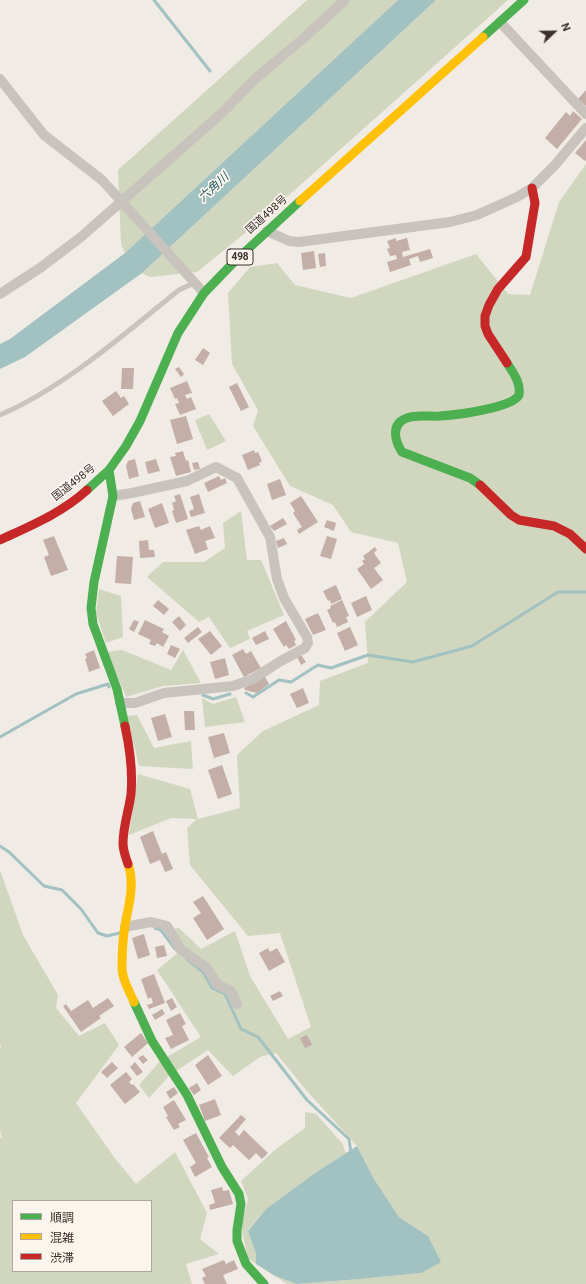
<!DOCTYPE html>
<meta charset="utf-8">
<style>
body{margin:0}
#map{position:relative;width:586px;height:1284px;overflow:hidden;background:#f0ebe5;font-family:Roboto,"Noto Sans JP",sans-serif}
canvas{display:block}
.legend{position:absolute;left:12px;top:1200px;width:140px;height:72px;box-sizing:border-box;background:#fbf5ee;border:1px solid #aea6a0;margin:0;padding:5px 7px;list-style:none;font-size:12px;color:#3b302b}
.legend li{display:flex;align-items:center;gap:8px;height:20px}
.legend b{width:20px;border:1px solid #aea6a0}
.north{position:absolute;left:534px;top:12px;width:40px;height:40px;-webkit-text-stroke:3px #fbf5ee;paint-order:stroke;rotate:68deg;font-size:11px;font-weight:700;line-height:16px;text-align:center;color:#3b302b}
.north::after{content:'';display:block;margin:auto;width:14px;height:18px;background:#3b302b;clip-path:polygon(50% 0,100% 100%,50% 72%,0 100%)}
</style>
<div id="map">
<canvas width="586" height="1284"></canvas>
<ul class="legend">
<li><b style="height:5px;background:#4caf50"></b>順調</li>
<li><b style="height:5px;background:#ffc107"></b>混雑</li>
<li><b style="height:5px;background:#c62828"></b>渋滞</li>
</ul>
<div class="north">N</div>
</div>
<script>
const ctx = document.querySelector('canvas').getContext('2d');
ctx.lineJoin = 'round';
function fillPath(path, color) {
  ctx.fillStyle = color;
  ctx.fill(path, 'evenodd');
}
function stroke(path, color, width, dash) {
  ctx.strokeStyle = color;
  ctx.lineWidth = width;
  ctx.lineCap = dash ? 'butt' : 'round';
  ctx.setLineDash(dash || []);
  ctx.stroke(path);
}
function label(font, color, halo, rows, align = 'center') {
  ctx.font = font + ' Roboto,"Noto Sans JP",sans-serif';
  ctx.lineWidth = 3.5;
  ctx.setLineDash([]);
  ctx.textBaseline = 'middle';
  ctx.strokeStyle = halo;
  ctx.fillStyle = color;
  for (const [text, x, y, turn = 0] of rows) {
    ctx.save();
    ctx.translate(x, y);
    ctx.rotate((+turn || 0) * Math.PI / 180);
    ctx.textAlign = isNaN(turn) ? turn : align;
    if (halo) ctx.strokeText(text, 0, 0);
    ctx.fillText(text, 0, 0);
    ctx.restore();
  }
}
fillPath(new Path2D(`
 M307 0H398L125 253 121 244 118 170Z
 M436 0H508L261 220 197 272 150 277 142 273Z
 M586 164V1284H287L275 1276 297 1284 360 1279 421 1273 428 1236 399 1217 374 1179 357 1146 306 1090 276 1053 260 1057 233 1076 208 1050 170 1075 149 1098 139 1085 160 1061 201 1037 157 970 184 948 173 929 179 928 201 949 235 931 250 976 288 1039 311 1027 280 933 248 936 190 865 187 828 197 819 171 818 129 835 138 774 190 789 198 819 240 808 237 755 263 731 319 705 320 681 368 663 365 622 407 582 398 543 351 532 333 505 290 486 253 426 258 410 232 364 228 293 250 267 277 263 295 285 351 298 476 254 508 294 530 295 559 202Z
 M209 414 226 441 207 450 195 420Z
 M241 511 247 560H261L284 615 247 631 250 639 230 648 209 617 199 622 147 577 163 562H204L225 548 223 523Z
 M99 589 121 596 123 637 106 643 96 613Z
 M122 650 171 670 183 650 201 683 163 686 126 697 107 652Z
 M236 697 245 722 205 727 202 698 213 704Z
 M137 715 154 748 191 741 193 769 139 766 127 716Z
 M0 870 23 935 58 995 56 1008 79 1036 105 1023 119 1045 76 1103 114 1157 136 1184 175 1152 207 1213 200 1239 219 1254 186 1264 192 1284H0V1138H2L0 1131V1049L1 1048 0 1043ZM13 1201H151V1271H13Z
 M305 1112 316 1114 342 1143 346 1153 315 1173 266 1209 248 1230 256 1254V1264L248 1258 241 1227 248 1199 241 1181 276 1149 305 1128Z`), '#d1d6bf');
fillPath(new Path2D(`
 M398 0H436L142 273 25 357 0 369V344L10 339 125 253Z
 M357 1146 374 1179 399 1217 428 1236 441 1262 421 1273 360 1279 297 1284 275 1276 256 1264V1254L248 1231 266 1209 315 1173Z`), '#a1c2c1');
stroke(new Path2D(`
 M154 0 210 71
 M246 693 253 697 279 680 291 682 318 665 331 668 368 655 413 662 472 646 558 592H586
 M203 695 213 699 230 694
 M0 737 76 694 108 684 109 687
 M0 846 9 852 44 886 62 890 81 909 98 933 107 936 120 933
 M155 928 161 930 175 949
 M187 959 203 972 212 988 225 994 241 1029 258 1037 307 1100 349 1139 351 1153`), '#a1c2c1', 3);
fillPath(new Path2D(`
 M586 90V106L578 99Z
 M573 111 582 119 557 149 545 138 566 112 570 116Z
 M586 140V160L585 161 575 153Z
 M396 238V241L407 238 410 250 402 252 403 257 430 249 433 258 420 262 418 256 409 259 411 265 390 272 387 262 397 259 396 255 390 256 387 249 390 248 387 241Z
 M314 251 316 268 303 270 301 253Z
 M325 253 326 266 320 267 318 254Z
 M203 348 210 353 203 365 195 360Z
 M179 367 184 374 181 377 175 369Z
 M122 368H134L133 389H121Z
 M187 381 192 393 185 395 187 399 191 397 196 409 180 415 175 404 179 403 177 398 175 399 170 388Z
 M237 383 249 407 241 411 229 387Z
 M116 391 121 398 124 396 129 404 113 416 102 401Z
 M186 416 193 439 177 444 170 420Z
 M254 450 255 453 258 452 262 461 259 463 260 465 248 470 242 455Z
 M183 451 186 461 188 460 191 472 176 476 170 457 176 456 175 453Z
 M135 459 139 476 129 479 126 466 128 461Z
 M156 459 160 471 148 474 145 462Z
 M198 462 200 469 194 470 192 463Z
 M219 476 221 480 225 478 227 483 208 492 204 483Z
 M280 479 286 495 272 500 267 484Z
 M180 494 188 519 176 523 172 511 174 510 172 503 176 501 174 496Z
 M199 494 205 513 191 517 189 511 194 509 190 497Z
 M301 496 318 522 299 534 297 530 302 527 293 513 295 511 290 503Z
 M140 501 145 517 134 520 131 509 133 503Z
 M162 503 169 523 155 528 148 509Z
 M283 518 287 524 274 531 270 526Z
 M327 520 336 523 334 531 324 527Z
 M199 526 201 530 210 526 215 538 205 541 208 549 195 554 186 530Z
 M54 536 68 570 51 576 44 557 49 555 43 540Z
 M327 536 337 539 331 559 320 556Z
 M284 538 287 544 278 548 276 541Z
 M148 540 149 550H154L155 557 140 558 139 541Z
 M375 547 377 550 374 553 381 563 374 568 383 580 371 589 357 569 364 564 362 561 365 559 363 556Z
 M117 556 133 557 131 584 115 583Z
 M336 585 342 599 331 604 330 600 328 601 323 591Z
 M366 596 372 610 357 617 351 603Z
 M158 600 169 609 164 615 153 606Z
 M342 600 349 616 346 617 348 622 337 627 335 622 333 623 327 610 331 608 330 606Z
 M318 613 326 630 313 635 305 619Z
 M179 616 186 625 180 631 172 622Z
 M134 620 139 622 134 632 129 629Z
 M145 620 164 629 162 632 169 636 163 647 157 643 155 646 149 644 151 640 138 634Z
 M286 621 296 640 294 641 296 645 289 649 286 645 284 647 273 629Z
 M198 627 202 632 188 643 184 638Z
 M350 627 358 645 345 651 337 633Z
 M210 631 222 646 211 655 198 639Z
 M265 631 269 639 256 645 252 638Z
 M171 645 180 649 175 658 167 654Z
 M243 649 246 654 251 651 261 668 244 677 232 655Z
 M94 650 100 668 89 672 85 659 87 658 85 654Z
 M301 655 306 662 301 665 297 657Z
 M225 658 229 675 215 679 210 662Z
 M265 677 269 684 257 693 245 690 244 688Z
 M303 688 309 703 297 708 290 694Z
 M184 711H194L195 730H185Z
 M165 714 172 737 158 741 151 718Z
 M224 733 230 753 214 758 208 737Z
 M222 765 232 794 218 799 208 770Z
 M153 831 162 854 166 852 173 869 165 872 160 860 150 864 140 837Z
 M203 896 224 929 207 940 193 918 201 913 193 902Z
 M144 934 150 955 138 959 132 938Z
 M164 945 167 956 157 958 155 947Z
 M268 948 270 952 277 948 285 962 269 971 259 953Z
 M154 974 165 1003 149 1009 147 1005 153 1003 151 997 148 999 141 979Z
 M280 991 283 996 273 1001 270 996Z
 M108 998 114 1006 99 1016 101 1018 81 1032 63 1006 66 1004 71 1011 88 1000 93 1008Z
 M172 998 177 1007 171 1011 166 1001Z
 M162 1009 165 1014 155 1020 152 1015Z
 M180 1013 186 1024 182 1026 189 1040 171 1049 165 1038 173 1035 166 1020Z
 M141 1033 148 1043 132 1057 124 1047Z
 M307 1035 312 1045 305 1048 300 1038Z
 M143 1055 148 1060 143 1064 138 1058Z
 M208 1055 222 1076 208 1085 195 1065Z
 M112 1062 118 1068 107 1078 101 1072Z
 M135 1062 143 1072 137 1076 130 1067Z
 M126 1072 132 1079 129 1082 132 1085 133 1084 140 1092 125 1104 110 1085Z
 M197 1083 201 1090 194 1095 189 1088Z
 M174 1087 178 1093 170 1099 166 1092Z
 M215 1099 221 1115 205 1121 199 1105Z
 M174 1100 186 1120 178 1124 180 1127 174 1130 166 1117 168 1116 163 1107Z
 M241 1115 246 1119 235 1132 239 1136 244 1130 268 1153 262 1159 256 1153 249 1160 233 1145 230 1148 219 1138Z
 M196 1133 209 1157 207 1158 212 1167 195 1177 190 1167 196 1163 183 1140Z
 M222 1187 223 1191 229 1190 233 1204 210 1210 209 1205 215 1203 211 1190Z
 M224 1260 226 1264 234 1260 238 1269 223 1275 227 1284H205L202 1278 206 1276 202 1269Z`), '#c3afa7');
stroke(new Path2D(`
 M0 415C65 387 124 334 179 290L194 283`), '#c9c3be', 5);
stroke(new Path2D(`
 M500 22 586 114
 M0 79 44 135 102 180 204 293
 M267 231 289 241 299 242 450 222 477 215 517 197 532 188 555 165 586 128
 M0 294 40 268 81 237 222 113 255 79 305 37 345 0
 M113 496 132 493 187 481 216 467 237 478 270 537 277 579 284 598 307 637 308 643 305 648 279 662 253 679 233 686 164 693 135 703H120
 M125 927 151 922 167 926 180 949 206 967 218 985 231 991 237 1004`), '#c9c3be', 10);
stroke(new Path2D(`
 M483 37 524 0
 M109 470 113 496 94 582 91 608 93 624 117 689 125 726
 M480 485 470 478 402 452C395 441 390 424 407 418 417 414 429 417 440 416 456 415 512 408 519 395 521 382 513 373 507 363
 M87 490 109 470 126 446 140 421 178 333 204 293 235 261 300 201
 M134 1002 152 1041 187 1095 222 1167 239 1194 241 1204 237 1230V1241L246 1264 264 1284`), '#4caf50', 9);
stroke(new Path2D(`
 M300 201 483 37
 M128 864C135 884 129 904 125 925 123 938 122 954 122 968 122 980 130 992 134 1002`), '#ffc107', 9);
stroke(new Path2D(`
 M507 363 488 334 485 326V316L489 305 498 289 526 257 535 203 532 188
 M480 485 511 515 519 520 554 526 570 534 586 549
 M0 540C30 526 62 513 87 490
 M125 726C130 749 133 771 131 794 129 810 123 827 123 843 123 851 126 858 128 864`), '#c62828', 9);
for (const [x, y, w] of [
 [240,257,26]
]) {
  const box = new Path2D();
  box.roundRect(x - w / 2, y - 8, w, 16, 3);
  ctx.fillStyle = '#fbf5ee';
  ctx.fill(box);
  stroke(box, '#3b302b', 1);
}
label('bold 10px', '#3b302b', null, [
 ["498",240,257]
]);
label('11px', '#3b302b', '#fbf5ee', [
 ["国道498号",267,215,-42],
 ["国道498号",74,483,-38]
]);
label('italic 12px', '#1f5a5e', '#fbf5ee', [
 ["六角川",214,188,-43]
]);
</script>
